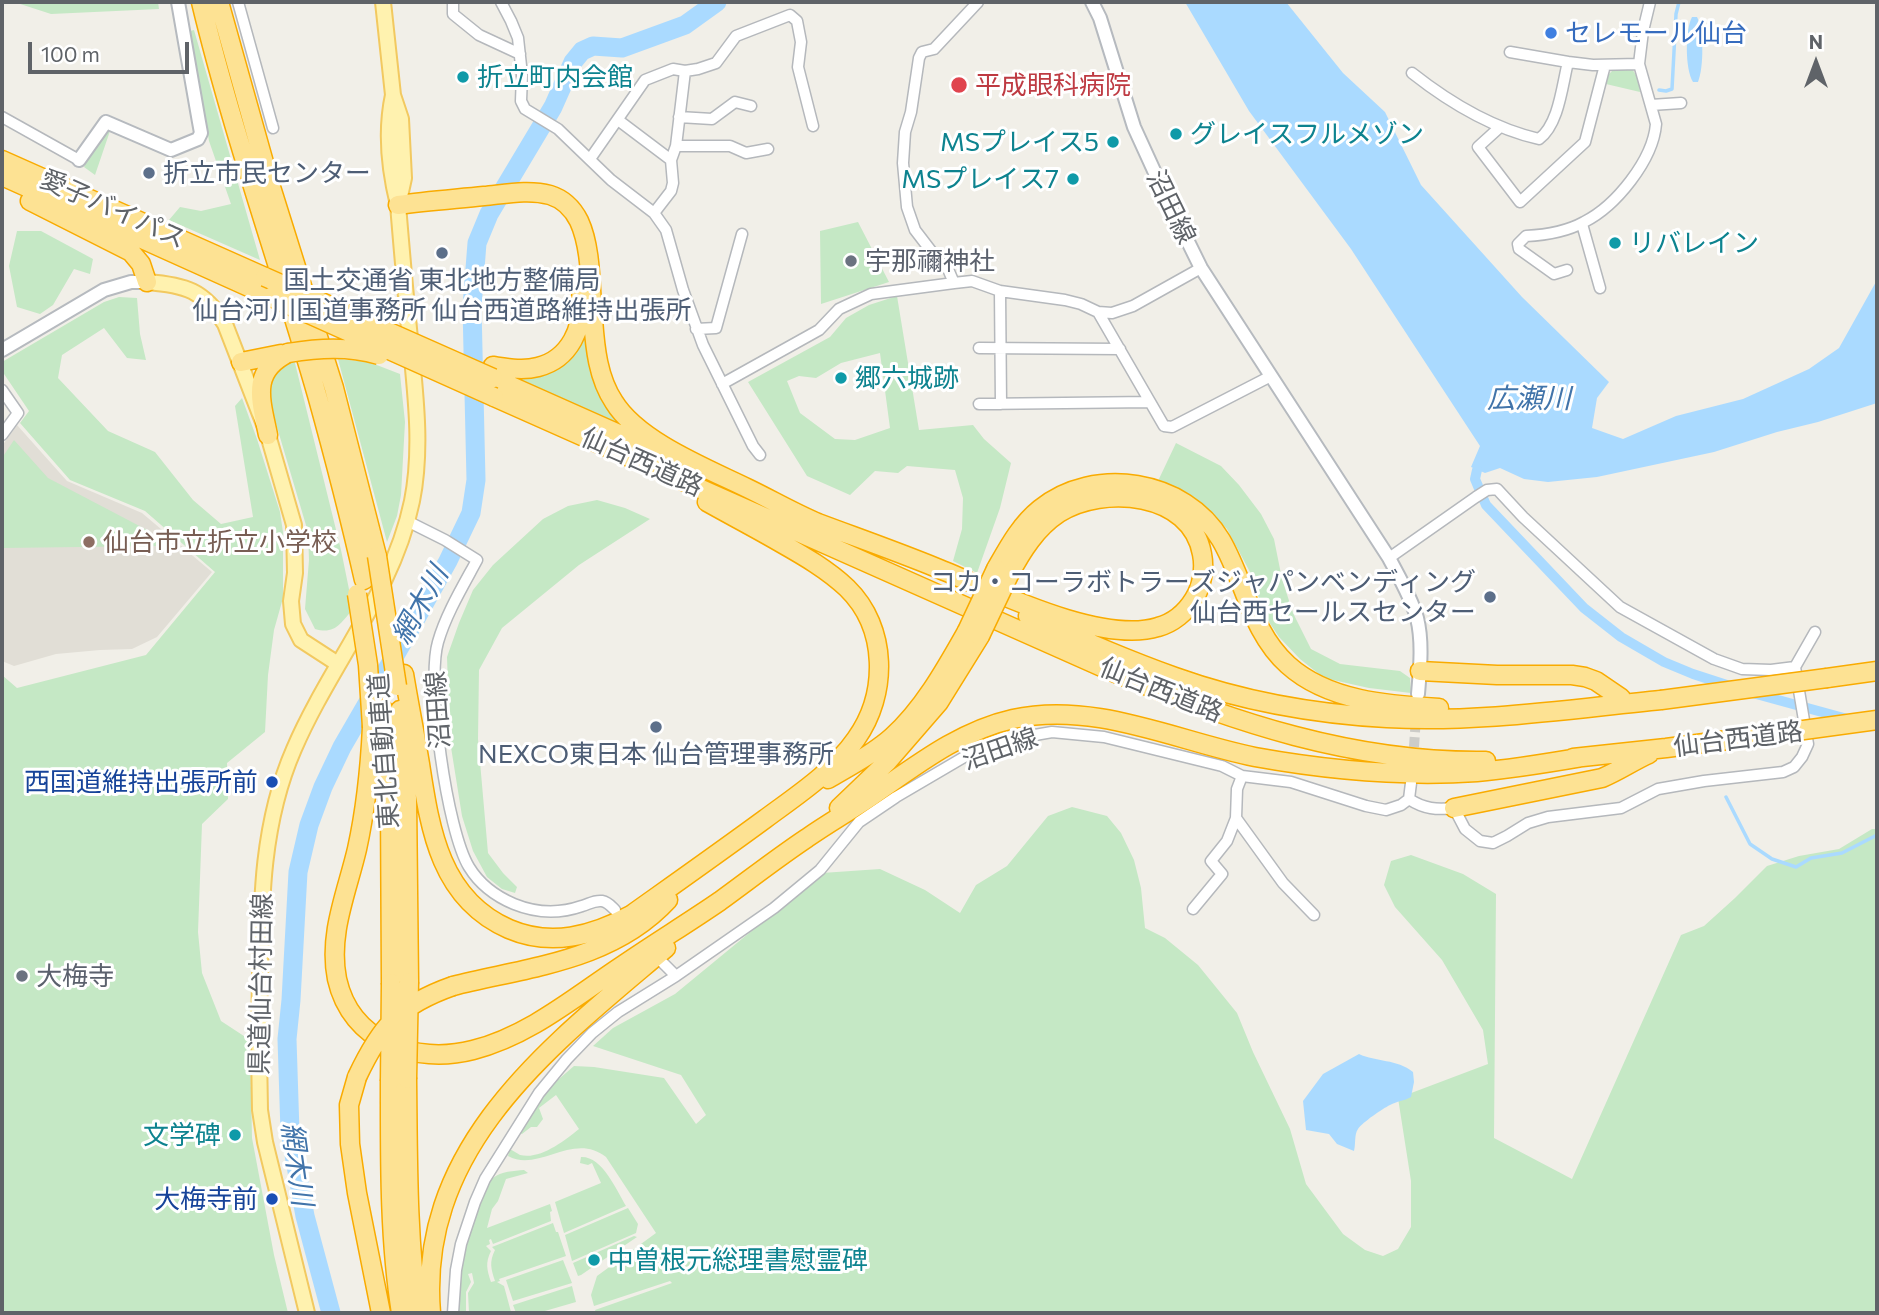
<!DOCTYPE html>
<meta charset="utf-8">
<style>
body{margin:0}
#map{position:relative;width:1879px;height:1315px;overflow:hidden;background:#f1efe8;font-family:Commissioner,sans-serif}
canvas{display:block}
.frame{position:absolute;inset:0;border:4px solid #5f6368;pointer-events:none}
.north{position:absolute;left:1781px;top:28px;width:70px;height:70px;-webkit-text-stroke:5px #fff;paint-order:stroke;rotate:0deg;font-size:19px;font-weight:700;line-height:28px;text-align:center;color:#5f6368}
.north::after{content:'';display:block;margin:auto;width:24px;height:32px;background:#5f6368;clip-path:polygon(50% 0,100% 100%,50% 72%,0 100%)}
.scale{position:absolute;left:28px;top:42px;width:161px;height:32px;box-sizing:border-box;border:4px solid #5f6368;border-top:0;padding-left:9px;font-size:21px;line-height:24px;white-space:nowrap;color:#5f6368;-webkit-text-stroke:5px #fff;paint-order:stroke}
</style>
<div id="map">
<canvas width="1879" height="1315"></canvas>
<div class="frame"></div>
<div class="north">N</div>
<div class="scale">100 m</div>
</div>
<script>
const ctx = document.querySelector('canvas').getContext('2d');
ctx.lineJoin = 'round';
function fillPath(path, color) {
  ctx.fillStyle = color;
  ctx.fill(path, 'evenodd');
}
function stroke(path, color, width, dash) {
  ctx.strokeStyle = color;
  ctx.lineWidth = width;
  ctx.lineCap = dash ? 'butt' : 'round';
  ctx.setLineDash(dash || []);
  ctx.stroke(path);
}
function label(font, color, halo, rows, align = 'center') {
  ctx.font = font + ' Commissioner,"Noto Sans JP",sans-serif';
  ctx.lineWidth = 6;
  ctx.setLineDash([]);
  ctx.textBaseline = 'middle';
  ctx.strokeStyle = halo;
  ctx.fillStyle = color;
  for (const [text, x, y, turn = 0] of rows) {
    ctx.save();
    ctx.translate(x, y);
    ctx.rotate((+turn || 0) * Math.PI / 180);
    ctx.textAlign = isNaN(turn) ? turn : align;
    if (halo) ctx.strokeText(text, 0, 0);
    ctx.fillText(text, 0, 0);
    ctx.restore();
  }
}
fillPath(new Path2D(`
 M17 425 67 481 142 513 212 572 157 637 132 649 100 650 56 654 14 666 2 661V446Z`), '#e1ded6');
fillPath(new Path2D(`
 M2 2H158L159 9 51 14 14 2 2 4Z
 M194 30 260 260 169 220 180 207 201 211 231 204 209 141 190 31Z
 M1630 67C1637 74 1639 82 1640 92L1606 84 1608 75 1615 68Z
 M110 131 95 175 84 167 87 157 105 132Z
 M858 222 889 282 821 304 820 231Z
 M17 231H41L93 259 90 274 74 269 53 305 40 314 17 307 9 266Z
 M897 296 919 430 973 425 984 439 1011 463 1000 508 977 573 953 561 962 529 963 498 955 470 907 466 898 473 875 471 850 495 807 476 748 382 830 337 846 318 869 305ZM880 353 890 428 855 440 835 439 800 413 787 381 799 376 816 378 841 363Z
 M119 297 137 298 140 334 146 360 127 358 104 328 62 355 58 378 108 431 155 452 193 500 221 524 253 517 235 406 242 398 257 439 280 512 283 532V598L274 630 268 675 265 732 227 763 228 799 202 824 198 932 202 973 221 1021 250 1040 252 1138 274 1255 288 1313H2V675L17 688 146 655 215 572 145 511 70 480 20 423 29 411 2 371V362L104 302Z
 M588 327 630 429 511 376H535Z
 M294 359 341 550 353 609C341 623 335 635 315 629L305 609 309 560 308 532 269 400 271 379 280 363Z
 M338 359 369 362 400 374 405 422 401 495 397 516 387 542Z
 M14 440 48 478 149 531 158 546 2 548V458Z
 M1176 443 1221 466 1239 485 1261 514 1274 539 1282 579 1293 613 1311 649 1340 664 1400 671 1410 678 1411 693 1369 688 1324 678 1300 659 1279 637 1265 616 1250 572 1227 529 1204 506 1172 486 1158 481Z
 M597 500 625 508 650 519 579 565 502 628 479 670 478 739 488 853 503 873 517 887 515 893 502 889 487 877 473 851 462 816 450 741 447 657 459 623 473 590 493 565 543 519 568 506Z
 M1072 807 1107 816 1121 833 1134 860 1141 888 1145 928 1165 938 1198 965 1237 1013 1253 1052 1290 1129 1306 1184 1343 1234 1365 1250 1383 1256 1398 1249 1411 1227V1181L1398 1098 1488 1064 1483 1030 1442 960 1395 907 1384 885 1391 861 1411 855 1463 874 1496 894 1494 1138 1572 1179 1681 935 1704 926 1735 898 1767 866 1799 856 1839 849 1872 829H1877V1313H596L595 1310 672 1283 670 1281 594 1306 591 1295 597 1276 656 1233 606 1157C573 1131 539 1173 508 1156L510 1149C513 1151 517 1153 520 1155 540 1160 564 1141 579 1129L556 1095 539 1108 543 1119 537 1127H531L522 1134 518 1133 552 1085 574 1066 594 1067 664 1078 696 1124 706 1115 681 1075 593 1046 613 1028 675 994 822 873 880 869 925 890 960 913 976 885 1007 866 1048 816Z
 M581 1157C602 1156 616 1189 626 1206L564 1233 555 1202 601 1183 592 1163 588 1165 580 1163Z
 M524 1170 528 1173 506 1179 498 1201 492 1209 487 1228 550 1204 552 1211 550 1212 551 1221 493 1244 491 1239 489 1240 490 1244 486 1246 491 1251C485 1263 487 1270 491 1282L495 1281C491 1269 489 1262 495 1250L492 1247 553 1223 556 1232H558L566 1256 499 1279 500 1281 497 1282 504 1286 511 1312 509 1313H469L468 1293 474 1283 472 1273 468 1274 471 1282 466 1292V1313H458C458 1275 466 1237 480 1202 484 1194 486 1183 493 1178 501 1171 514 1171 524 1170Z
 M628 1208 638 1224 636 1233 572 1261 565 1235Z
 M634 1236 637 1237 581 1275 578 1276 573 1263Z
 M563 1260 572 1283 513 1301 506 1280Z
 M572 1286 576 1302 538 1313H516L513 1305Z`), '#c5e8c5');
fillPath(new Path2D(`
 M1185 2H1286L1343 73 1385 112 1421 185 1522 297 1609 382 1597 398 1592 428 1623 439 1676 416 1743 399 1809 369 1839 348 1877 280V403L1818 422 1777 432 1714 452 1597 477 1548 482 1524 479 1500 468 1485 473 1471 467 1480 446 1351 249 1249 111Z
 M1692 17H1697C1704 30 1704 68 1698 82H1693C1685 69 1685 30 1692 17Z
 M1359 1054C1376 1062 1397 1059 1413 1072L1414 1082 1411 1097C1404 1101 1397 1101 1390 1105 1382 1109 1363 1122 1358 1129 1354 1135 1356 1143 1354 1151L1337 1144 1329 1134 1306 1130 1303 1101 1323 1074Z`), '#aadaff');
stroke(new Path2D(`
 M1659 90 1666 91 1672 89 1676 14 1679 2
 M1726 797 1750 844 1772 859 1796 867 1811 858 1842 853 1877 835`), '#aadaff', 3.5);
stroke(new Path2D(`
 M1477 470 1475 479 1486 505 1584 608 1621 637 1664 662 1693 674 1733 687
 M1749 692 1851 720`), '#aadaff', 10);
stroke(new Path2D(`
 M331 1313 305 1216 290 1132 287 1039 291 1000 298 872 309 825 323 787 342 747 408 633 448 561 471 513 476 480 472 307 477 243 489 214 553 107 573 62 582 51 593 46 622 48 685 25 717 2`), '#aadaff', 19);
stroke(new Path2D(`
 M1413 762 1416 717`), '#ccccc8', 10, [10, 5]);
const street = new Path2D(`
 M238 2 273 128
 M453 2V14L479 35 520 54
 M501 2 511 21 518 38 522 75 521 101 525 109 558 129 611 180 654 213 666 230 683 290 703 345 753 446 760 455
 M978 2 934 49 922 52 919 58 911 112 905 132 903 163 907 207 915 230 938 260 948 269 954 283 972 281 1000 291 1065 300 1081 304 1098 312 1112 313 1133 306 1201 268
 M1510 52 1568 62
 M1412 73C1450 103 1491 128 1539 139 1559 124 1562 86 1568 62L1593 65 1639 64
 M1651 105 1681 103
 M2 117 79 160
 M679 117 712 119 735 102 751 106
 M618 120 671 160
 M1500 127 1478 147 1520 202 1585 142 1605 65
 M676 146H730L746 153 768 149
 M590 159 645 80 673 69 685 71 698 69 716 63 736 36 790 15 797 21 801 42 798 67 813 126
 M654 213 671 191 673 183 671 160 676 146 685 71
 M1582 224 1600 288
 M1567 270 1554 274 1519 249 1518 244 1526 236C1546 235 1566 232 1584 222 1616 206 1653 160 1656 124L1639 64 1643 31 1650 2
 M1000 291 1001 404
 M1098 312 1164 426 1172 427 1271 376
 M696 329 716 328 742 234
 M979 348 1120 349
 M722 384 819 330 839 309 871 294 954 283
 M2 390 18 413 2 435
 M979 404 1150 402
 M407 521 445 540 477 560C463 586 446 614 438 642 426 683 447 831 469 867 480 885 495 896 514 904 536 913 559 914 582 906 589 904 594 900 602 901 608 902 611 906 615 910
 M1389 558 1476 497 1487 490 1497 489 1523 517 1620 607 1714 659 1742 669 1771 670 1795 667
 M1242 776 1237 789 1236 818 1283 883 1314 915
 M1409 799C1424 809 1437 810 1454 808L1465 829 1480 841 1493 843 1507 836 1528 823 1548 817 1621 808 1658 789 1704 781 1783 772 1794 767 1802 757 1808 744 1795 667 1815 632
 M1193 909 1222 874 1211 861 1227 841 1236 818
 M663 963 676 976
 M453 1313 456 1270 461 1244 475 1202 485 1179 539 1093 567 1059 592 1033 618 1012 676 976 774 908 820 870 859 822 896 797 971 753 1012 739 1052 732 1104 737 1222 766 1242 776 1291 782 1366 806 1386 810 1401 805 1409 799 1411 783`);
const secondary = new Path2D(`
 M1092 2 1100 18 1134 127 1166 197 1201 268 1389 558C1399 577 1411 597 1417 618 1423 642 1420 670 1418 694
 M79 160 106 122 171 150 198 139 201 133 199 122 178 2
 M2 350 104 290 131 282H147`);
const primary = new Path2D(`
 M383 2 393 95 401 119 404 178 399 201
 M147 282C185 285 204 290 225 324L268 435 294 525 295 573 291 601 293 624 301 640 338 664
 M307 1313 265 1142 260 1110C259 1066 259 1022 260 978 261 900 262 822 294 749 330 665 393 593 412 501 422 451 416 399 411 348 406 301 402 253 398 205 389 169 385 132 393 95`);
const highway = new Path2D(`
 M201 2C233 135 279 263 317 395 334 456 350 518 364 580
 M219 2 270 184 334 388 377 556
 M2 160 265 277
 M2 176 271 297
 M30 201 131 252 141 264 147 282
 M398 205C426 201 455 199 484 196 505 194 529 189 550 195 563 199 573 209 579 221 592 249 590 289 593 319 595 348 598 378 614 402 638 441 706 468 747 488 770 499 794 513 818 523 858 538 898 552 937 568 992 590 1100 645 1158 627 1173 623 1186 612 1194 599 1202 586 1205 569 1202 554 1191 492 1103 485 1059 513 1036 528 1022 551 1009 575
 M241 362 281 354
 M493 366C507 368 523 371 538 367 570 359 584 327 581 297
 M493 378 657 451
 M494 397 1113 672C1232 722 1355 763 1486 761
 M268 435C261 400 250 372 288 353
 M996 569C1008 548 1020 525 1040 509 1094 465 1185 479 1221 540 1245 581 1251 632 1288 665 1328 701 1388 705 1439 708
 M1028 616C1076 638 1125 659 1175 677 1242 701 1316 714 1387 718 1479 723 1570 709 1661 700
 M1420 671 1497 675H1572L1585 677 1596 681 1621 698
 M404 674C409 704 415 734 420 764 430 829 440 899 509 929 551 947 592 936 631 915 676 883 720 852 765 819 796 796 833 772 856 739 888 694 888 628 847 588 828 570 804 556 781 543 757 529 732 516 707 502
 M1827 678 1877 671
 M383 709 390 801 391 983
 M400 710 407 798 409 982
 M372 727C370 768 366 808 357 849 347 892 328 934 337 979 351 1042 415 1065 473 1050 529 1036 576 996 623 965 655 943 688 923 720 901 749 880 777 858 807 838 827 824 848 812 869 798 914 767 959 731 1013 719 1095 701 1176 741 1255 757 1327 770 1404 777 1477 772 1513 769 1548 763 1583 757
 M1573 758 1666 748 1789 732
 M828 779C850 766 873 754 892 737 924 708 946 668 967 631
 M839 808 887 762 939 702 980 636
 M1454 808 1602 778C1619 771 1633 761 1649 754
 M453 986C528 967 612 961 668 900
 M357 1077 349 1105 350 1144 357 1193 381 1313
 M407 1079C408 1156 407 1236 418 1313
 M390 1081C390 1158 389 1237 401 1313
 M431 1313C417 1145 552 1045 666 948`);
stroke(street, '#b5b8bc', 13);
stroke(secondary, '#b6babf', 16);
stroke(primary, '#f2c960', 18);
stroke(highway, '#f9ab00', 21);
stroke(street, '#fff', 10);
stroke(secondary, '#fff', 12);
stroke(primary, '#fff2af', 14);
stroke(highway, '#fde293', 18);
const highwayBridge = new Path2D(`
 M265 277 493 378
 M271 297 494 397
 M288 353C319 348 348 346 379 355
 M377 556 397 686
 M357 594 368 665 372 727
 M967 631 996 569
 M980 636 1009 575
 M1661 700 1827 678
 M1789 732 1877 720
 M357 1077C381 1026 399 1005 453 986
 M407 1079 409 982
 M390 1081 391 983`);
stroke(highwayBridge, '#f9ab00', 21, []);
stroke(highwayBridge, '#fde293', 18);
for (const [x, y, r, color] of [
 [1551,33,7,"#3f7fe0"],
 [463,77,7,"#0f9aa8"],
 [959,85,9,"#e0444e"],
 [1176,134,7,"#0f9aa8"],
 [1113,142,7,"#0f9aa8"],
 [149,173,7,"#5c6f8a"],
 [1073,179,7,"#0f9aa8"],
 [1615,243,7,"#0f9aa8"],
 [442,253,7,"#5c6f8a"],
 [851,261,7,"#6b7280"],
 [841,378,7,"#0f9aa8"],
 [89,542,7,"#8d6e63"],
 [1490,597,7,"#5c6f8a"],
 [656,727,7,"#5c6f8a"],
 [272,782,7,"#1a4fb4"],
 [22,976,7,"#6b7280"],
 [235,1135,7,"#0f9aa8"],
 [272,1199,7,"#1a4fb4"],
 [594,1260,7,"#0f9aa8"]
]) {
  const dot = new Path2D();
  dot.arc(x, y, r, 0, 2 * Math.PI);
  ctx.fillStyle = color;
  ctx.fill(dot);
  stroke(dot, '#fff', 2.5);
}
label('26px', '#366cbe', '#fff', [
 ["セレモール仙台",1565,33]
], 'left');
label('26px', '#0d838f', '#fff', [
 ["折立町内会館",477,77],
 ["グレイスフルメゾン",1190,134],
 ["MSプレイス5",1099,142,"right"],
 ["MSプレイス7",1059,179,"right"],
 ["リバレイン",1629,243],
 ["郷六城跡",855,378],
 ["文学碑",221,1135,"right"],
 ["中曽根元総理書慰霊碑",608,1260]
], 'left');
label('26px', '#be3a42', '#fff', [
 ["平成眼科病院",975,85]
], 'left');
label('26px', '#4e5e75', '#fff', [
 ["折立市民センター",163,173,"left"],
 ["国土交通省 東北地方整備局",442,280],
 ["仙台河川国道事務所 仙台西道路維持出張所",442,310],
 ["コカ・コーラボトラーズジャパンベンディング",1476,582,"right"],
 ["仙台西セールスセンター",1476,612,"right"],
 ["NEXCO東日本 仙台管理事務所",656,754]
]);
label('26px', '#5f6368', '#fff', [
 ["沼田線",1171,207,64],
 ["愛子バイパス",113,209,24],
 ["仙台西道路",642,462,24],
 ["仙台西道路",1161,690,22],
 ["沼田線",438,710,-94],
 ["仙台西道路",1738,739,-7],
 ["沼田線",1000,749,-19],
 ["東北自動車道",384,751,-94],
 ["県道仙台村田線",261,984,-89]
]);
label('26px', '#5b616d', '#fff', [
 ["宇那禰神社",865,261],
 ["大梅寺",36,976]
], 'left');
label('26px', '#785e54', '#fff', [
 ["仙台市立折立小学校",103,542]
], 'left');
label('26px', '#164399', '#fff', [
 ["西国道維持出張所前",258,782],
 ["大梅寺前",258,1199]
], 'right');
label('italic 28px', '#4174aa', '#fff', [
 ["広瀬川",1529,399],
 ["網木川",420,605,-61],
 ["網木川",297,1164,82]
]);
</script>
